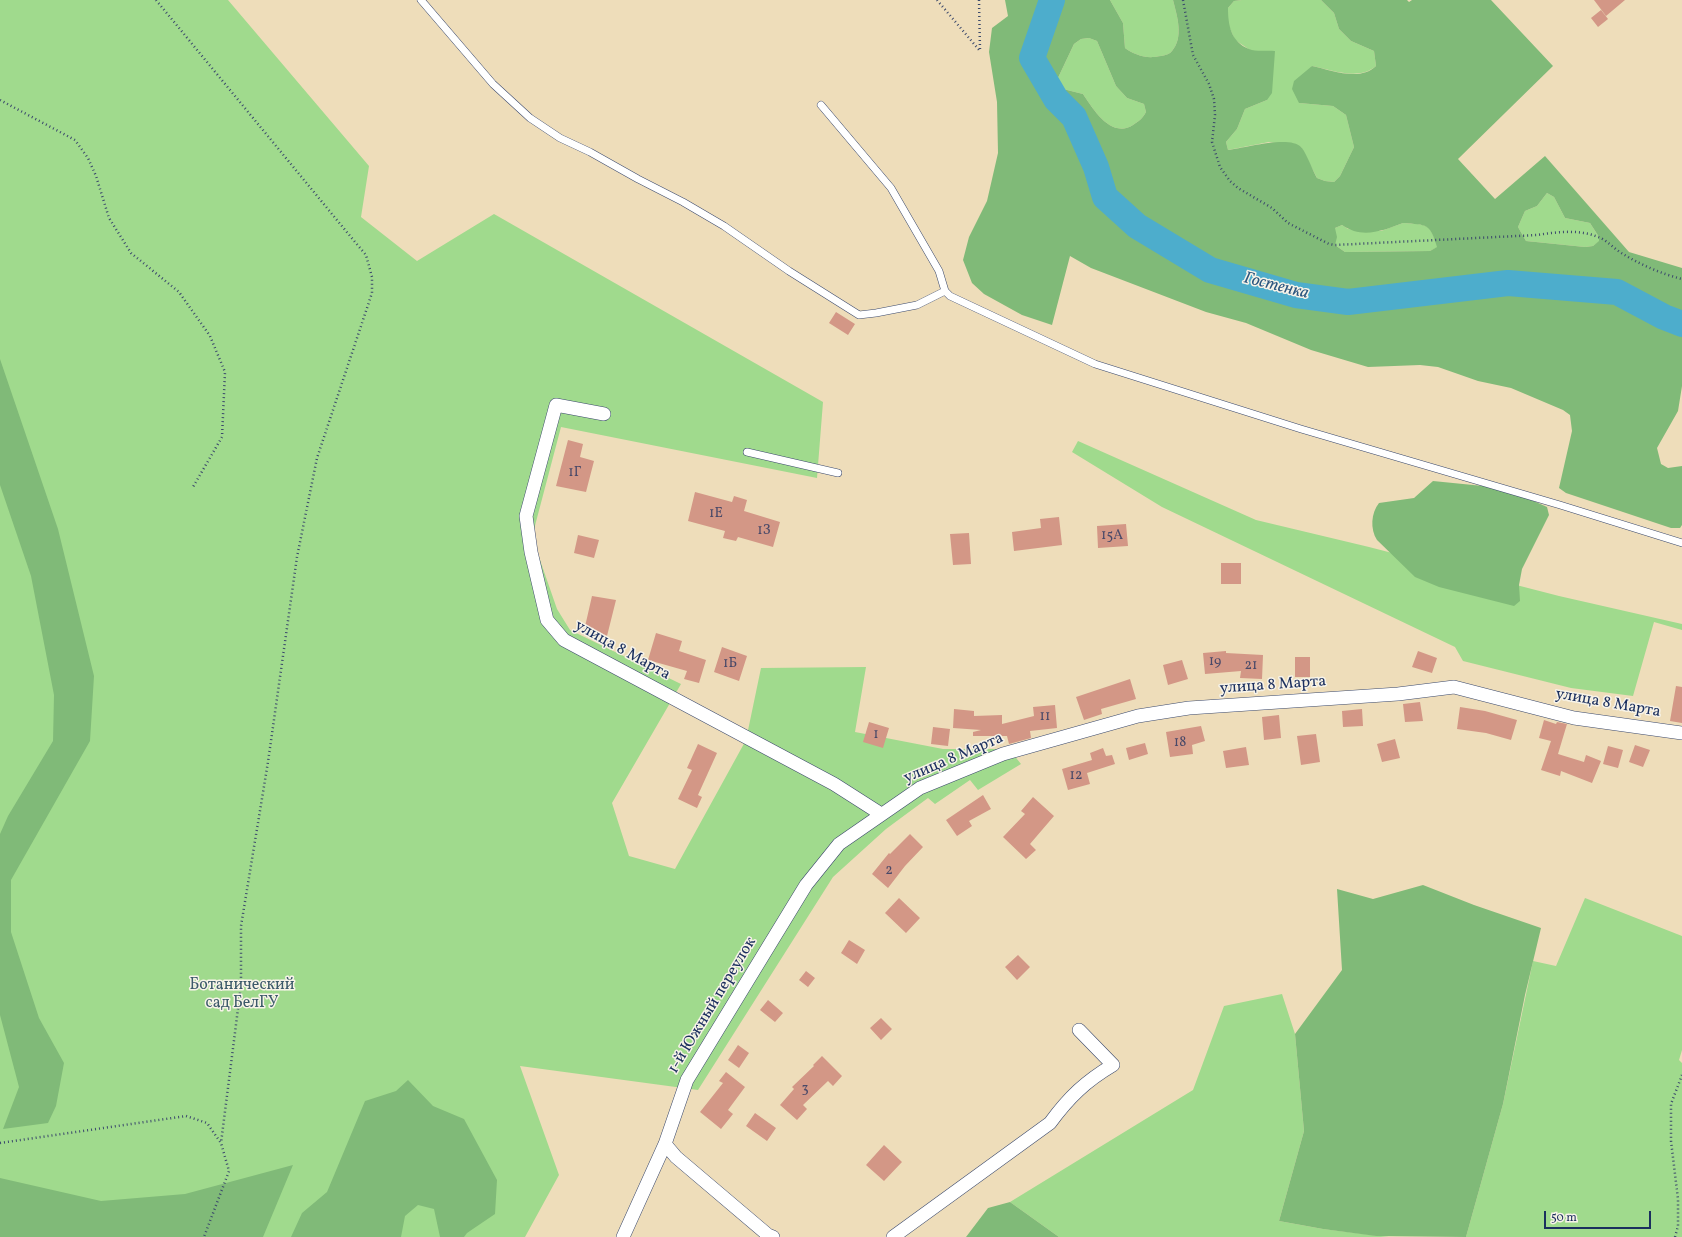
<!DOCTYPE html>
<meta charset="utf-8">
<style>
body{margin:0}
#map{position:relative;width:1682px;height:1237px;overflow:hidden;background:#eeddba;font-family:Vollkorn,serif}
canvas{display:block}
.scale{position:absolute;left:1544px;top:1211px;width:107px;height:18px;box-sizing:border-box;border:2px solid #1b2f5e;border-top:0;padding-left:5px;font-size:12px;line-height:14px;white-space:nowrap;color:#1b2f5e;-webkit-text-stroke:3px #f7f3e8;paint-order:stroke}
</style>
<div id="map">
<canvas width="1682" height="1237"></canvas>
<div class="scale">50 m</div>
</div>
<script>
const ctx = document.querySelector('canvas').getContext('2d');
ctx.lineJoin = 'round';
function fillPath(path, color) {
  ctx.fillStyle = color;
  ctx.fill(path, 'evenodd');
}
function stroke(path, color, width, dash) {
  ctx.strokeStyle = color;
  ctx.lineWidth = width;
  ctx.lineCap = dash ? 'butt' : 'round';
  ctx.setLineDash(dash || []);
  ctx.stroke(path);
}
function label(font, color, halo, rows, align = 'center') {
  ctx.font = font + ' Vollkorn,serif';
  ctx.lineWidth = 3;
  ctx.setLineDash([]);
  ctx.textBaseline = 'middle';
  ctx.strokeStyle = halo;
  ctx.fillStyle = color;
  for (const [text, x, y, turn = 0] of rows) {
    ctx.save();
    ctx.translate(x, y);
    ctx.rotate((+turn || 0) * Math.PI / 180);
    ctx.textAlign = isNaN(turn) ? turn : align;
    if (halo) ctx.strokeText(text, 0, 0);
    ctx.fillText(text, 0, 0);
    ctx.restore();
  }
}
fillPath(new Path2D(`
 M0 0H228L369 166 361 217 417 261 494 214 823 402 817 478 561 427 532 537 557 609 570 630 681 684 612 803 629 856 675 869 746 740 761 668 866 667 855 732 943 749H1009L1021 764 978 790 970 780 935 804 928 798 886 829 833 877 698 1090 520 1066 559 1175 525 1237H0Z
 M1110 0H1173C1177 16 1184 37 1172 51 1168 56 1160 56 1154 57 1144 58 1133 54 1125 48L1123 23Z
 M1242 0H1321L1334 13 1339 29 1351 41 1374 51 1376 66C1359 81 1332 70 1312 66L1299 103 1333 106 1346 115 1354 147 1340 176 1334 182 1325 181 1317 178 1301 147 1269 142 1228 150 1226 142 1237 129 1245 109 1267 100 1250 50 1235 40 1228 24V8L1234 1Z
 M1089 38 1097 41 1116 86 1127 98 1144 104 1146 112C1142 119 1139 121 1133 125 1111 139 1093 109 1083 94L1059 88 1057 80 1074 44 1081 39Z
 M1547 193 1554 197 1565 218 1590 223 1599 237 1600 241 1593 246 1585 247 1526 241 1518 227 1525 211 1537 206Z
 M1403 223C1428 225 1429 222 1438 247L1430 251 1345 252 1335 245V228L1342 225 1348 229 1381 231Z
 M1078 441 1256 520 1369 547 1559 596 1682 624V630L1654 622 1633 696 1571 688 1463 661 1455 647 1162 507 1072 452Z
 M1585 898 1682 936V1050L1679 1060 1682 1063V1237H1466L1503 1104 1533 961 1556 966Z
 M1282 994 1295 1034 1304 1131 1279 1221 1323 1229 1389 1237H1059L1010 1202 1193 1090 1224 1006Z`), '#a0da8d');
fillPath(new Path2D(`
 M1005 0H1110L1123 23 1125 48C1133 54 1144 58 1154 57 1160 56 1168 56 1172 51 1184 37 1177 16 1173 0H1242L1234 1 1228 8C1228 25 1231 42 1249 49 1256 52 1267 50 1275 51L1272 93 1267 100 1245 109 1237 129 1226 142 1228 150C1244 148 1290 135 1301 147 1306 152 1313 171 1317 178L1325 181 1334 182 1340 176 1354 147 1346 115 1333 106 1299 103 1292 89 1294 81 1312 66C1331 70 1360 82 1376 66L1374 51 1351 41 1339 29 1334 13 1321 0H1407L1409 2 1412 0H1491L1553 66 1458 159 1495 199 1545 156 1629 252 1682 268V386L1678 411 1657 448 1661 464 1668 468 1682 466V525L1680 528H1671L1566 493 1559 488 1572 431 1570 415 1563 410 1511 388 1478 381 1438 367 1420 365 1368 367 1311 350 1246 323 1206 312 1091 268 1070 256 1052 325 1022 315 984 294 972 283 963 260 969 237 987 201 998 153 997 102 989 52 992 28 1008 16ZM1089 38 1097 41 1116 86 1127 98 1144 104 1146 112C1142 119 1139 121 1133 125 1111 139 1093 109 1083 94L1059 88 1057 80 1074 44 1081 39ZM1547 193 1554 197 1565 218 1590 223 1599 237V241L1593 246 1585 247 1526 241 1518 227 1525 211 1537 206ZM1403 223C1427 225 1430 223 1437 247L1430 251 1345 252 1335 245 1337 237 1335 228 1342 225C1362 239 1382 231 1403 223Z
 M0 359 58 529 94 676 90 741 11 880V932L39 1018 64 1063 56 1106 48 1123 3 1129 19 1087 0 1015V834L8 816 53 741 54 695 31 576 0 485Z
 M1433 481 1483 486 1516 493 1547 507 1549 515 1522 569 1519 585 1520 601 1514 606 1439 587 1415 577 1377 540C1370 529 1371 513 1379 503L1414 498Z
 M1423 885 1474 905 1541 928 1525 995 1503 1104 1466 1237 1376 1236 1323 1229 1279 1221 1304 1131 1295 1034 1342 970 1337 889 1373 899Z
 M408 1080 433 1106 464 1119 497 1180 495 1214 467 1233 464 1237H440L434 1209 418 1205 405 1216 401 1237H291L302 1213 327 1192 365 1101 396 1091Z
 M293 1165 263 1237H0V1178L101 1201 185 1194Z
 M1010 1202 1059 1237H966L988 1208Z`), '#80ba78');
stroke(new Path2D(`
 M1052 0 1032 58 1056 99 1074 117 1096 167 1105 197 1137 226 1210 270 1296 295 1348 302 1508 283 1617 292 1664 317 1682 324`), '#4dadcc', 26);
fillPath(new Path2D(`
 M1594 0H1625L1606 16Z
 M1601 10 1608 19 1598 27 1591 18Z
 M836 312 855 324 848 335 829 323Z
 M568 440 583 444 580 457 594 461 586 492 556 486Z
 M695 492 732 502 734 496 747 500 744 511 780 522 773 547 738 537 736 541 723 538 725 531 688 521Z
 M1059 517 1062 545 1014 551 1012 532 1041 528 1040 519Z
 M1126 524 1128 546 1098 548 1097 526Z
 M969 533 971 564 953 565 950 534Z
 M578 535 599 540 594 558 574 553Z
 M1221 563H1241V584H1221Z
 M592 596 616 600 607 636 584 631Z
 M656 633 682 641 679 651 706 660 699 683 684 679 687 671 648 660Z
 M722 647 747 656 739 681 714 672Z
 M1226 651V653L1263 655 1262 679 1240 678 1241 671 1205 674 1203 653Z
 M1418 651 1437 658 1432 673 1412 667Z
 M1295 657H1310V677H1295Z
 M1182 660 1188 679 1168 685 1163 665Z
 M1130 679 1136 699 1101 709 1102 714 1084 720 1076 697Z
 M1676 686 1682 687V723L1670 721Z
 M1420 702 1423 721 1405 722 1403 704Z
 M1055 705 1057 728 1030 731 1031 738 1009 744 1007 736H973V732L981 730 953 728 954 709 974 711V716L1002 715V724L1034 716 1033 707Z
 M1460 707 1485 711 1517 720 1511 740 1486 733 1457 729Z
 M1362 709 1363 726 1343 727 1342 711Z
 M1279 715 1281 738 1264 740 1262 717Z
 M1544 720 1556 724 1557 722 1567 724 1558 754 1584 762 1586 755 1601 761 1592 783 1561 771 1560 776 1541 770 1551 741 1539 738Z
 M869 722 889 728 883 748 863 742Z
 M1201 726 1205 741 1192 745 1193 754 1170 757 1166 732Z
 M933 727 950 729 948 746 931 744Z
 M1316 734 1320 762 1301 765 1297 736Z
 M1395 739 1400 758 1382 762 1377 744Z
 M1145 743 1148 754 1129 760 1126 748Z
 M698 744 717 753 698 795 702 797 697 808 678 799 692 770 687 768Z
 M1635 745 1650 750 1643 767 1629 762Z
 M1608 746 1623 750 1618 768 1603 764Z
 M1246 747 1249 765 1226 768 1223 751Z
 M1103 748 1106 756 1112 755 1115 764 1087 773 1090 784 1068 790 1062 769 1092 760 1090 753Z
 M983 795 991 809 969 821 972 826 957 836 946 820Z
 M1033 797 1054 816 1030 844 1036 850 1026 859 1003 837 1025 814 1021 811Z
 M910 834 923 847 905 866 888 888 872 874 889 853 890 854Z
 M899 898 920 918 906 933 885 913Z
 M849 940 865 950 857 964 841 953Z
 M1018 955 1030 967 1017 980 1005 967Z
 M806 971 815 978 808 987 799 980Z
 M768 1000 783 1013 775 1022 760 1010Z
 M881 1018 892 1029 881 1040 870 1028Z
 M738 1045 749 1053 739 1068 728 1060Z
 M822 1056 842 1076 833 1086 828 1081 803 1105 807 1109 797 1120 780 1105 794 1089 792 1087 814 1066 813 1065Z
 M726 1072 745 1087 728 1110 733 1114 721 1129 700 1112 723 1083 719 1081Z
 M755 1113 776 1128 767 1141 746 1126Z
 M884 1145 902 1162 884 1181 866 1165Z`), '#d39786');
const lane = new Path2D(`
 M421 0 493 84 530 118 560 138 590 152 638 179 683 202 724 226 789 271 859 315 876 313 917 305 945 291 950 296 1095 364 1301 429 1560 505 1682 543
 M821 105 891 188 939 271 945 291
 M747 452 838 473`);
const street = new Path2D(`
 M604 414 556 405 526 516 531 552 547 620 564 640 834 784 881 814
 M665 1144 676 1157 768 1235 773 1237
 M623 1237 665 1144 687 1080 806 885 839 844 920 788 1003 754 1138 716 1189 708 1398 694 1454 687 1574 718 1682 733
 M893 1237 1050 1123C1069 1097 1086 1081 1113 1065L1079 1030`);
stroke(lane, '#3b496c', 8);
stroke(street, '#3b496c', 14);
stroke(new Path2D(`
 M156 0 355 242 366 255 372 277V293L317 458 297 557 268 762 241 926V985L221 1143
 M937 0 980 51
 M979 0 980 50
 M1183 0 1193 55 1209 84 1214 99 1215 115 1212 142 1220 167 1230 181 1238 188 1272 208 1288 223 1329 244 1335 245 1537 235C1557 232 1579 229 1598 237 1607 240 1614 249 1623 254 1641 265 1662 274 1682 279
 M0 100 75 140 88 158 96 176 109 218 131 253 179 292 210 336 225 372 222 437 193 487
 M0 1143 186 1116 207 1123 221 1143 229 1171 204 1237
 M1675 1237 1678 1226V1199L1671 1141V1104L1682 1075`), '#3b496c', 2.5, [1, 3]);
stroke(lane, '#fff', 7);
stroke(street, '#fff', 13);
label('14px', '#494968', null, [
 ["1Г",575,473],
 ["1Е",716,514],
 ["1З",764,531],
 ["15А",1112,536],
 ["19",1215,662],
 ["1Б",730,664],
 ["21",1251,666],
 ["11",1045,717],
 ["1",876,735],
 ["18",1180,743],
 ["12",1076,776],
 ["2",889,871],
 ["3",805,1089]
]);
label('16px', '#1b2f5e', '#f7f3e8', [
 ["улица 8 Марта",622,651,29],
 ["улица 8 Марта",1273,686,-4],
 ["улица 8 Марта",1608,704,10],
 ["улица 8 Марта",954,759,-23],
 ["1-й Южный переулок",713,1006,-59]
]);
label('16px', '#3c5a6a', '#f7f3e8', [
 ["Ботанический",242,986],
 ["сад БелГУ",242,1004]
]);
label('italic 17px', '#2a557f', '#f7f3e8', [
 ["Гостенка",1276,287,14]
]);
</script>
